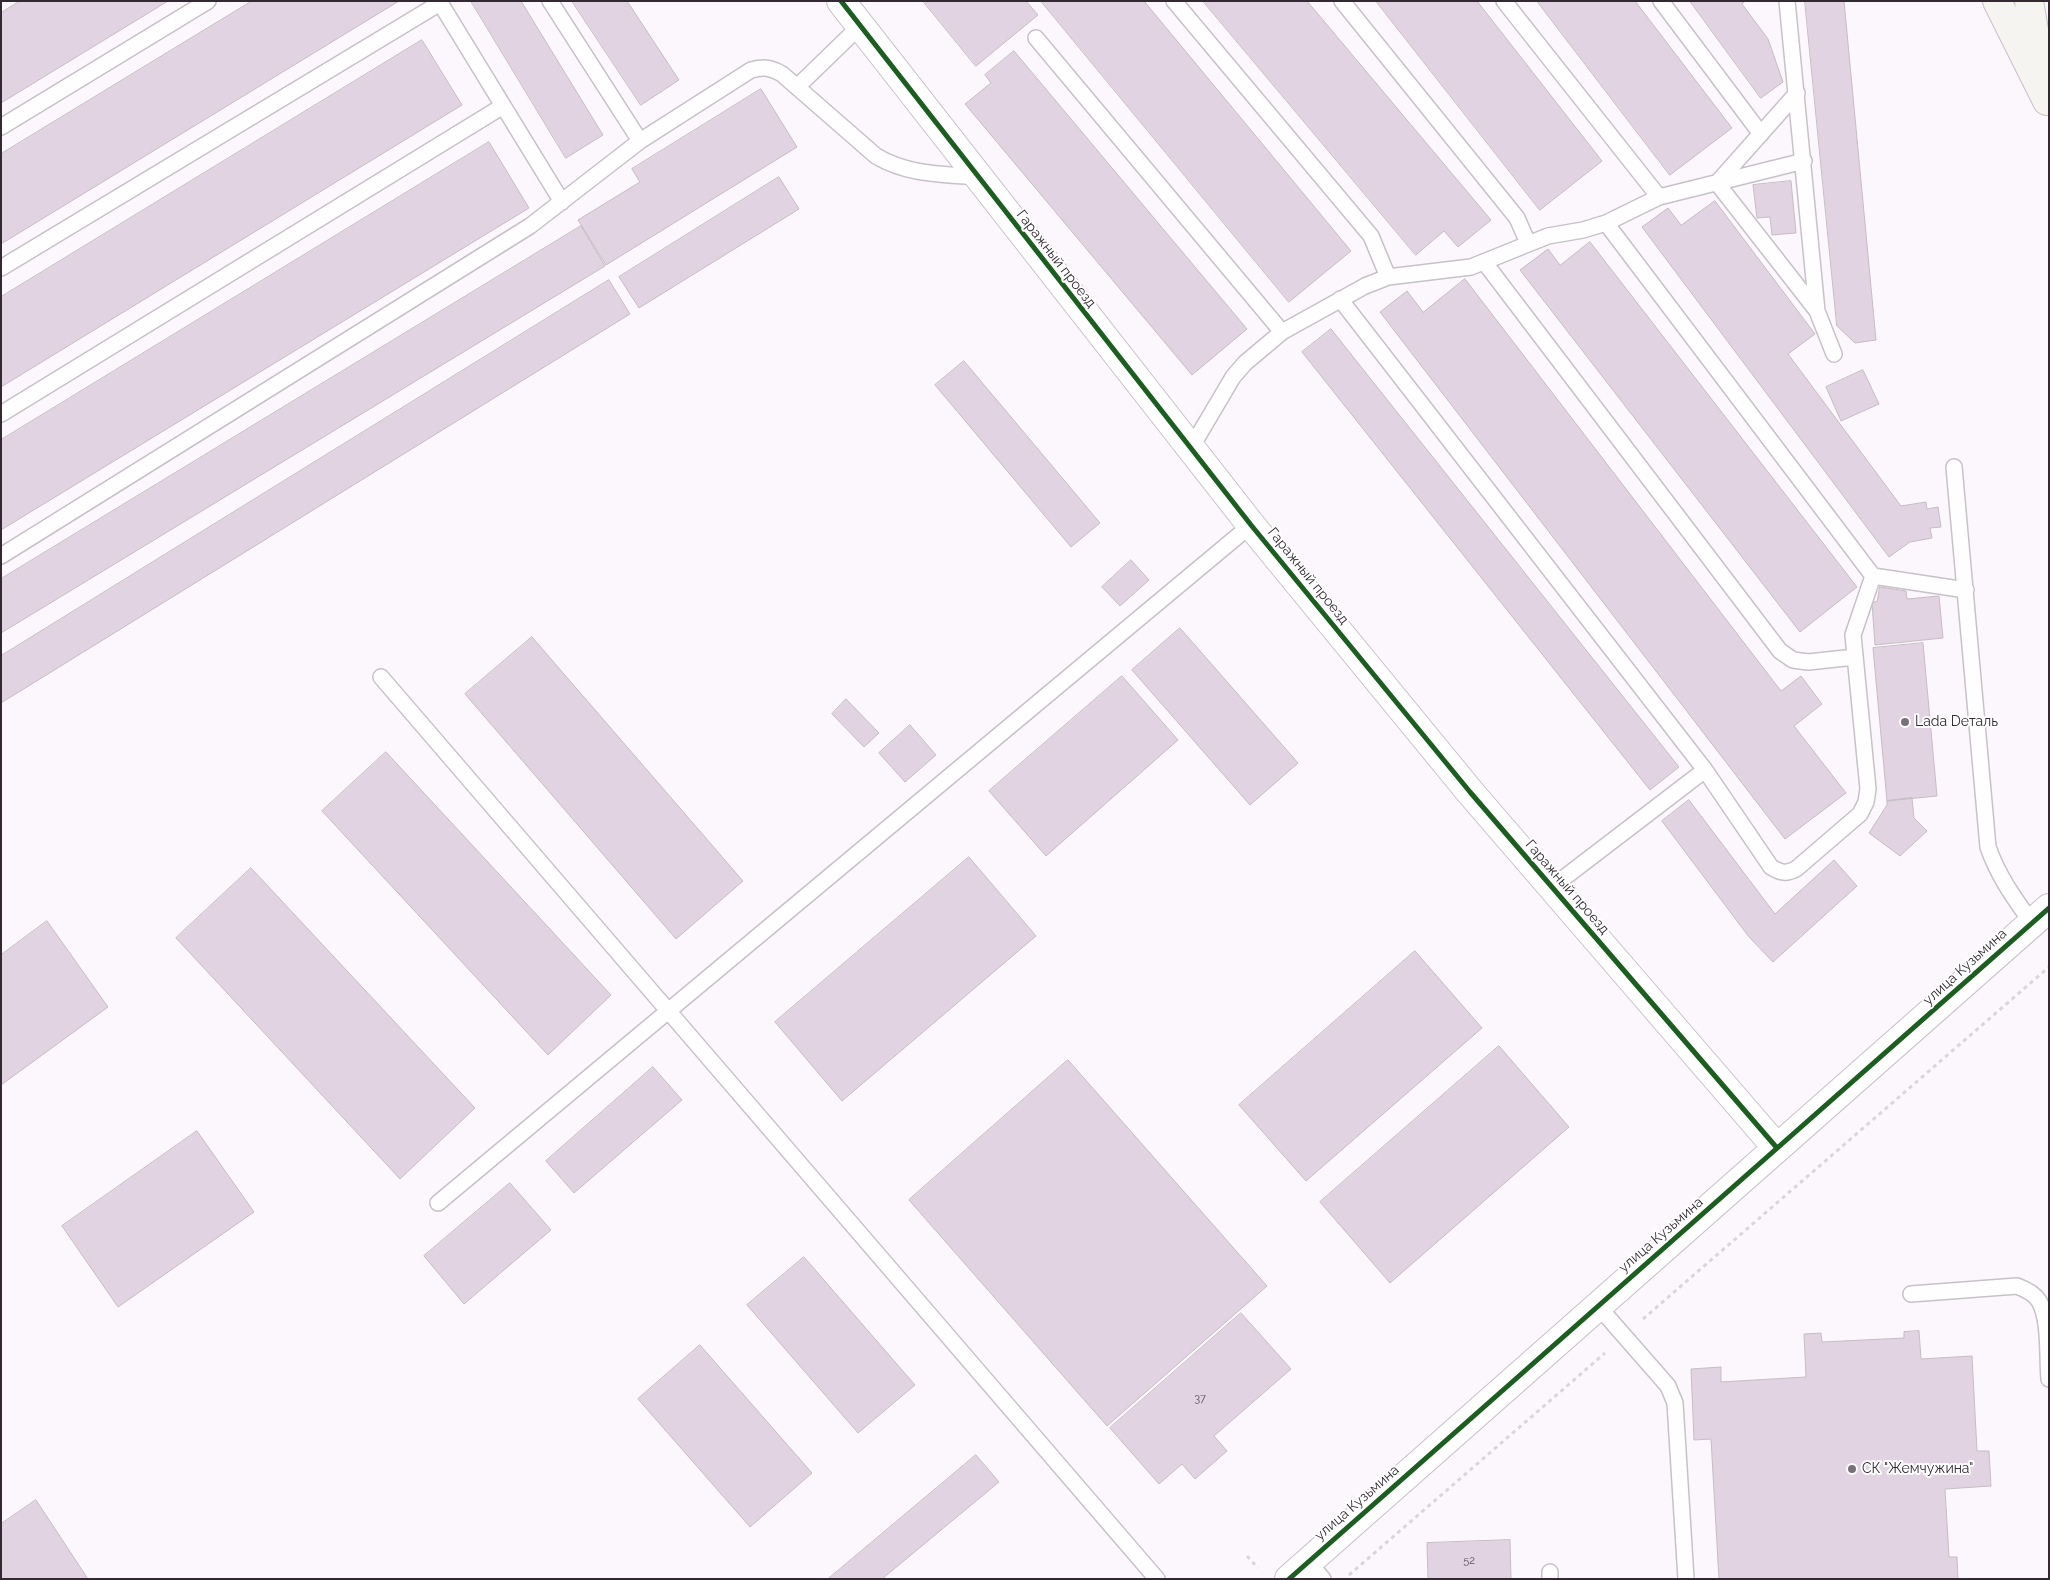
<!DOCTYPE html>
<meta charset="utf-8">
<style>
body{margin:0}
#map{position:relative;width:2050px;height:1580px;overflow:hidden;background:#fcf7fc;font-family:Raleway,sans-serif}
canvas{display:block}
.frame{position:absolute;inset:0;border:2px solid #322932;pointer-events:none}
</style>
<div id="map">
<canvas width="2050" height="1580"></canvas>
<div class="frame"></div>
</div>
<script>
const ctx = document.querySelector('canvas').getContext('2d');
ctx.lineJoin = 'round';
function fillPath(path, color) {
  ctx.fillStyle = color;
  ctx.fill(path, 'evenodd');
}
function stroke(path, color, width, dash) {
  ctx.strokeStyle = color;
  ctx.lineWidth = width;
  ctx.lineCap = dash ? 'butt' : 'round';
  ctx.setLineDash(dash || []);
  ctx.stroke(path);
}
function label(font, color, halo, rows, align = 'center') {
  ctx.font = font + ' Raleway,sans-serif';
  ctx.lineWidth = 4;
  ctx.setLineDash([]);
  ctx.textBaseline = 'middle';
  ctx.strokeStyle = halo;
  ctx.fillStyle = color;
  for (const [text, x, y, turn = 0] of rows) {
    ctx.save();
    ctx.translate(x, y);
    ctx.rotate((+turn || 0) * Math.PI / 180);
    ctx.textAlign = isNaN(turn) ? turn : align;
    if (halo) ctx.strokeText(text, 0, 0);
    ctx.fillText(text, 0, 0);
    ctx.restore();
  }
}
const building = new Path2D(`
 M20 1H168L1 103V13Z
 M252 1H399L1 244V154Z
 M471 1H521L603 135 566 158Z
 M572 1H627L679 80 641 105Z
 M923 1H1026L1038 15 976 66Z
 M1041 1H1144L1351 251 1289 302Z
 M1203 1H1307L1491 220 1458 247 1444 231 1416 255Z
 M1376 1H1477L1602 161 1540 210Z
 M1537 1H1635L1732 128 1670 175Z
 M1690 1H1745L1742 4 1768 39 1783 82 1761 98Z
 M1805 1H1844L1876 340 1855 343 1837 326Z
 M422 40 462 105 1 387V297Z
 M1014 51 1247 329 1192 375 965 104 991 83 985 75Z
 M761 89 797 147 606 265 578 220 640 182 632 169Z
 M489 142 529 208 1 530V440Z
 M779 177 799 209 639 308 619 277Z
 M1791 181 1796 233 1772 235 1770 217 1757 218 1753 185Z
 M1715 201 1815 334 1788 354 1901 506 1926 502 1927 509 1938 507 1941 527 1930 528 1932 538 1910 542 1889 557 1642 227 1668 208 1681 225Z
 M581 226 605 266 1 633V579Z
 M1590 242 1857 587 1800 632 1520 270 1548 249 1560 265Z
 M1465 279 1781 691 1801 676 1822 704 1794 726 1846 793 1785 839 1380 312 1407 291 1423 312Z
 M609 280 630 314 1 703V656Z
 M1331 329 1679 767 1650 790 1302 352Z
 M964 361 1100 523 1071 547 935 385Z
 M1863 370 1879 404 1841 421 1826 387Z
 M1131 560 1149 580 1120 606 1102 587Z
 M1880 587 1906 591 1907 599 1939 596 1943 638 1875 645 1872 603 1877 601Z
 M1180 628 1298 763 1250 805 1132 670Z
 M532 637 743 881 676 939 465 694Z
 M1923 643 1937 796 1887 801 1873 648Z
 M1122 676 1178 740 1046 856 989 791Z
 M846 699 879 733 864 747 832 714Z
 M910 725 936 755 905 782 879 753Z
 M386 752 611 995 548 1055 322 811Z
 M1912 798 1914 818 1927 831 1900 856 1869 833 1887 805V801Z
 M1689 800 1775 914 1834 860 1857 886 1773 962 1749 937 1662 821Z
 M969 857 1036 936 842 1101 775 1022Z
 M251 868 475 1108 400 1179 176 938Z
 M47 921 108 1007 1 1085V955Z
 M1415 951 1482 1028 1306 1181 1239 1105Z
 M1499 1046 1569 1127 1390 1283 1320 1202Z
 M1068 1060 1267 1286 1107 1426 909 1200Z
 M653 1067 682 1100 574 1193 546 1161Z
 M197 1131 254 1212 118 1307 62 1226Z
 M510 1183 551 1230 464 1304 424 1256Z
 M804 1257 915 1385 858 1433 747 1305Z
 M1241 1313 1291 1369 1214 1436 1227 1451 1195 1479 1182 1464 1159 1484 1110 1428Z
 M1919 1331 1921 1359 1972 1356 1977 1451H1989L1991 1486 1945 1489 1949 1557H1957L1958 1579H1719L1711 1439 1694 1440 1691 1369 1721 1367V1382L1806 1377 1804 1334 1821 1333 1822 1342 1904 1338V1332Z
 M700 1345 812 1473 750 1527 638 1399Z
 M976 1455 999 1482 882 1579H828Z
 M36 1500 88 1579H1V1524Z
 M1510 1540 1511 1579H1428L1427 1543Z`);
fillPath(building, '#e2d3e2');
stroke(building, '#c4bdc4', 1);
const service = new Path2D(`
 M439 1 562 202
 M550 1 640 141
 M1174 1 1371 236 1388 277
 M1342 1 1517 218 1528 243
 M1504 1 1659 197
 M1661 1 1761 134
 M1787 1 1817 311 1834 354
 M1036 38 1282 332
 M797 87 860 26
 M1797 93 1717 183 1817 311
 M1 127 208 1
 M1606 223 1873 576 1966 590
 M1485 263 1780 651 1793 660 1808 662 1855 657
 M1 268 440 3
 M1340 299 1705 770 1771 867C1781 873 1786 874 1796 869L1860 814 1866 802 1868 789 1853 635 1873 576
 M1 414 503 106
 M1191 448 1233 377 1245 363 1282 332 1365 286 1388 277 1471 267 1548 236 1583 230 1606 223 1659 197 1804 161
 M1954 467 1988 847C1998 876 2014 898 2032 923
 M1 556 530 226 640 141 751 70C763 67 770 67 782 74L876 156C908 175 942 174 977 177
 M381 677 1157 1579
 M1552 887 1705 770
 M438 1203 1251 525
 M1911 1294 2017 1286C2025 1289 2034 1293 2039 1301 2050 1319 2047 1358 2049 1379
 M1598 1306 1668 1386 1675 1403 1686 1579
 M1308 1561 1323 1579
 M1550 1572V1579`);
const minor = new Path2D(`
 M841 1 1251 525 1470 792 1777 1148`);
const tertiary = new Path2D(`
 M1289 1579 2049 908`);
const secondary = new Path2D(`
 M1997 1 2047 101
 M2029 1 2041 71`);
stroke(service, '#c7c1c8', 18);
stroke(minor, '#c7c1c8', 30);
stroke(tertiary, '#c7c1c8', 30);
stroke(secondary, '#c7c1c8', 30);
stroke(new Path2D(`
 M1643 1319 2049 967
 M1247 1556 1258 1568
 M1349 1575 1605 1353`), '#d9d6d9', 3, [4, 4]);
stroke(service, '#fffeff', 15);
stroke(minor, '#fffeff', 28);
stroke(tertiary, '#fffeff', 28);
stroke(secondary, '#f6f4f1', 28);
stroke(new Path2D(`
 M841 1 1251 525 1470 792 1777 1148
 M1289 1579 2049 908`), '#1b5e20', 5);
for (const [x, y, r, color] of [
 [1905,722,5,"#797179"],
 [1852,1469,5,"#797179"]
]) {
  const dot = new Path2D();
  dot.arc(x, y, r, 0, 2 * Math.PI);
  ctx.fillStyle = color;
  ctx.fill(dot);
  stroke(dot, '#fff', 2);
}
label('11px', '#5e545e', null, [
 ["37",1200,1399],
 ["52",1469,1561]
]);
label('14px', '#322932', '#fff', [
 ["Гаражный проезд",1056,259,52],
 ["Гаражный проезд",1308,576,51],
 ["Гаражный проезд",1567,887,49],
 ["улица Кузьмина",1965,967,-42],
 ["улица Кузьмина",1661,1235,-41],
 ["улица Кузьмина",1357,1503,-41]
]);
label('14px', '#322932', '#fff', [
 ["Lada Dеталь",1915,722],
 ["СК \"Жемчужина\"",1862,1469]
], 'left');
</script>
